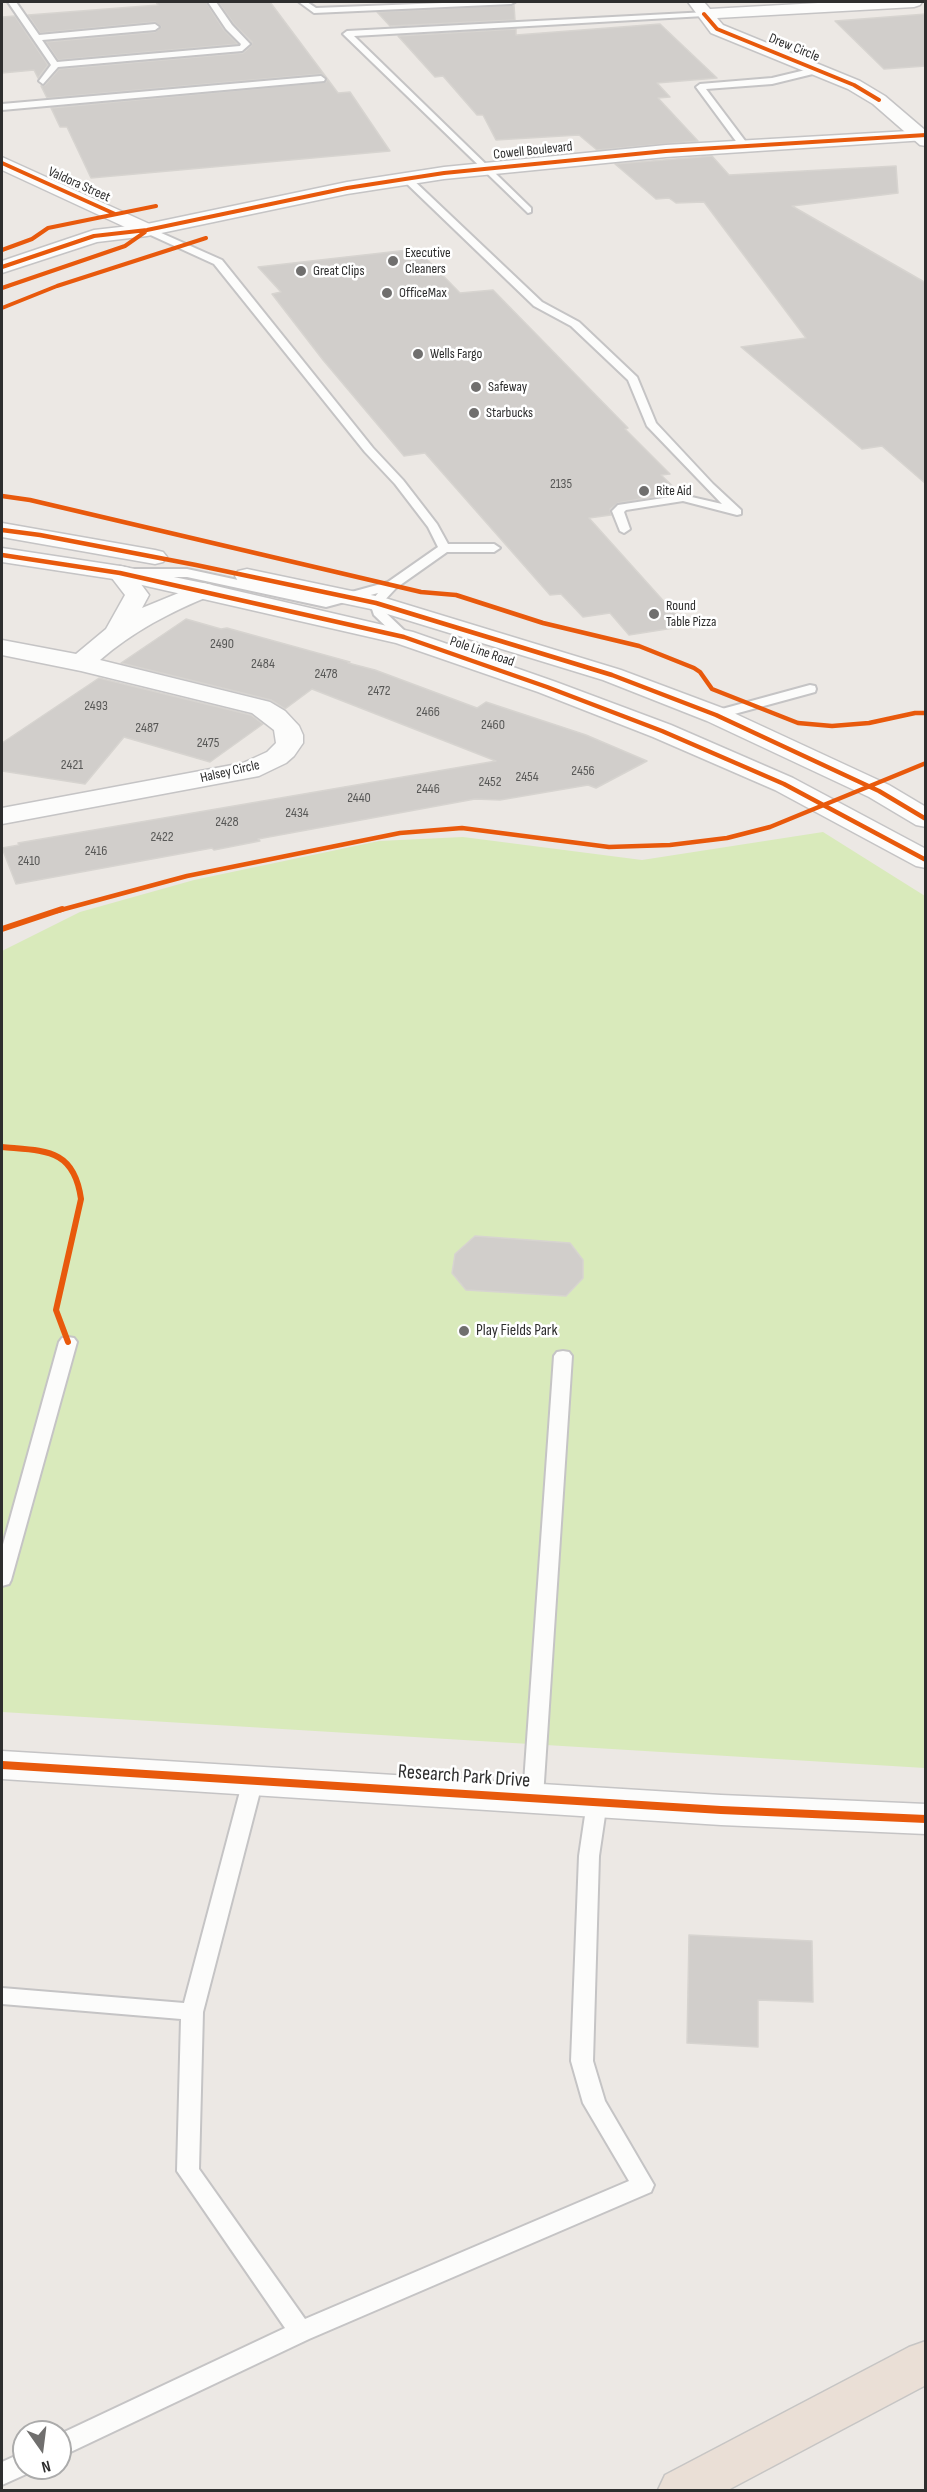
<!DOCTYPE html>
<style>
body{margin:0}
#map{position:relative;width:927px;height:2492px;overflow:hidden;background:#ece8e4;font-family:"Sofia Sans Condensed",sans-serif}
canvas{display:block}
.frame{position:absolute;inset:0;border:3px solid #2e2e2e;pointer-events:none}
.north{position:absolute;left:12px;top:2420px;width:60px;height:60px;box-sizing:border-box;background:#fff;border:2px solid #ababab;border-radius:50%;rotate:166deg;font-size:16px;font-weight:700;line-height:24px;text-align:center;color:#2e2e2e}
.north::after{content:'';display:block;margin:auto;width:21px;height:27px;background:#706f6e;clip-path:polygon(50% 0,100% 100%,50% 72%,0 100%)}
</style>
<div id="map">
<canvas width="927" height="2492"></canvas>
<div class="frame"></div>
<div class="north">N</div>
</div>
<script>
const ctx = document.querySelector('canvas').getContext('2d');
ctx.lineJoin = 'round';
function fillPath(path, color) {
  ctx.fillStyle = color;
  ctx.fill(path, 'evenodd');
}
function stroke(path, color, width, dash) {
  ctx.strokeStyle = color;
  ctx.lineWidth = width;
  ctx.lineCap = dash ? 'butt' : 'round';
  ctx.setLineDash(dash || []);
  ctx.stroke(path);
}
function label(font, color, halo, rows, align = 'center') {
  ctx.font = font + ' "Sofia Sans Condensed",sans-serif';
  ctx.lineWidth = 5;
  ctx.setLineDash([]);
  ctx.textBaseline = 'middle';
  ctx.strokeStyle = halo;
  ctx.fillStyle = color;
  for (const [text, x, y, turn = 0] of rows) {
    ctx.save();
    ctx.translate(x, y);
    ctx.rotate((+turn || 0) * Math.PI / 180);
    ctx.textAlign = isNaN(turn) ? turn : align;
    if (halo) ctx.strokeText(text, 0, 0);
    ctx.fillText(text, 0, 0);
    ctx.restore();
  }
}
fillPath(new Path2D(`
 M823 832 925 896V1768L2 1712V951L80 912 194 880 379 841 463 837 642 860Z`), '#d9eabb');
const building = new Path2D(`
 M156 2H206L224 30 238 44 58 60 46 42 155 32 161 27 155 22 40 33 28 15 158 5Z
 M218 2H270L338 93 350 92 390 151 91 178 67 127H60L51 108 326 82 327 78 321 74 47 98 41 86 45 85 59 69 243 53 251 46 252 42 234 24Z
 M514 5 515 20 390 26 377 12Z
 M926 14V66L884 69 835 21Z
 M15 16 48 65 38 78 34 70 2 73V17Z
 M660 24 717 78 657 83 670 97 658 98 698 141 597 150 579 135 496 140 483 115H477L443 76 435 77 398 36 516 29V35Z
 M712 156 729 175 896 166 898 193 792 206 926 283V484L882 446 862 449 741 347 806 338 704 202 676 203 669 198 656 199 615 164Z
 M417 249 460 293 493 290 628 428 625 429 670 474 661 475 679 492 618 503 610 509 611 515 589 518 686 626 629 635 610 613 583 617 561 594 550 595 425 453 404 456 323 360 272 294 281 292 258 267Z
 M186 619 221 629 227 628 350 662 348 663 375 670 477 708 486 702 586 735 647 761 596 788 588 785 500 800 475 799 258 839 260 841 214 850 212 848 16 884 2 848 19 845 18 843 496 761 312 689 285 709 271 700 121 663Z
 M99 678 251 715 263 724 210 762 124 737 85 784 2 771V743Z
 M475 1236 570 1243 583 1260V1278L566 1296 466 1290 452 1273 455 1254Z
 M689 1935 812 1941 813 2002 758 2000V2047L687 2043Z`);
fillPath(building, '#d1cecb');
stroke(building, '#d7d4d0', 1.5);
const service = new Path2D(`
 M8 2H16L39 35 155 24 159 27 155 30 42 40 57 62 240 46 241 44 226 29 208 2H216L232 25 250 44 242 51 58 67 43 84 39 81 51 65Z
 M299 2H307L316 8 468 2H515L511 4 314 13Z
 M707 12V16H704L354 36 531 208V212L528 213 343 34 347 31Z
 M818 67 822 70 821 72 772 84 706 89 749 146 744 149 741 148 696 87 700 84 772 78Z
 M321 76 325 79 324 81 2 110V104Z
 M404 177H410L542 302 579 322 637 377 656 423 713 484 741 510V514L737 515 683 501 626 510 624 512 630 529 624 533 620 531 612 511 618 505 683 495 722 504 647 426 628 380 571 326 534 306 404 181Z
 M144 228H150L222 260 373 448 403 480 437 524 448 544H494L500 548 494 552H447L396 588 382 603 384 611 408 634 410 637 408 640H400L374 615 370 603 378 593 326 607 187 577H133L127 573 133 569H187L326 599 388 582 438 547 428 527 395 484 365 452 214 264 144 232Z
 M810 685 815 686 816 689 815 692 716 719 710 715 711 712Z
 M68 1337 74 1338 77 1342 11 1580 9 1584 2 1586V1548L59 1342 62 1338Z
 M563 1351 569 1352 572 1356 543 1797 540 1802 533 1804 526 1802 523 1797 554 1356 557 1352Z
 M253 1773 260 1775 263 1780 203 2012 199 2169 305 2319 629 2181 583 2103 571 2061 579 1856 587 1802 590 1797 597 1795 604 1797 607 1802 599 1856 593 2061 605 2101 654 2185 651 2192 309 2339 60 2457V2434L285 2328 177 2171 181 2019 2 2004V1988L184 2003 243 1780 246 1775Z
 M24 2452V2468H34L33 2471 2 2485V2462Z`);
const minor = new Path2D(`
 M688 2H704L710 9 836 2H922L920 5 914 7 717 18 723 25 860 81 885 96 926 131V146L920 145 873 104 848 89 711 33Z
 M2 157 154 226 157 230 154 234H140L2 170Z
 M120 566 129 568 149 595 142 608 203 583 212 585 215 590 212 595C170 612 134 631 100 660L270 702 285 711 299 726 303 735V743L294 756 286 763 259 776 2 824V808L243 763 267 752 276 743 274 730 252 713 81 671 2 655V640L76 654 106 629 125 595 108 573 111 568Z`);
const tertiary = new Path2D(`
 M2 1751 721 1795 926 1804V1834L721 1825 2 1779Z`);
const secondary = new Path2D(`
 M926 130V140L666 157 444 179 347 194 147 236 97 242 2 273V261L94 230 147 224 347 182 444 167 666 145Z
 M2 523 155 550 163 552 167 557 163 562 155 564 2 537Z
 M2 548 120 566 203 583 413 632 556 682 671 725 793 778 926 849V868L916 866 775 790 653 737 538 692 396 643 120 580 2 562Z
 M247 569 385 598 621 670 725 709 889 785 926 807V827L916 825 869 797 707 721 603 680 371 609 238 581 235 576 238 571Z`);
const motorway = new Path2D(`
 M926 2341V2385L728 2490H658L665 2475 909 2347Z`);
stroke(service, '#c5c4c5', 4);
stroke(minor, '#c5c4c5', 3);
stroke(tertiary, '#c5c4c5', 3);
stroke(secondary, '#c5c4c5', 3);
stroke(motorway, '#c6c5c4', 3);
fillPath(service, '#fcfcfb');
fillPath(minor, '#fcfcfb');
fillPath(tertiary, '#fcfcfb');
fillPath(secondary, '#fcfcfb');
fillPath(motorway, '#eadfd6');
stroke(new Path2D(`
 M704 14 717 29 854 85 879 100
 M2 163 115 214
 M2 250 32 239 48 228 156 206
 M2 267 94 236 147 230 347 188 444 173 666 151 926 135
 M2 288 125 246 145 232
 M2 308 57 286 206 238`), '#e8590c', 4);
stroke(new Path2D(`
 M2 496 30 500 421 592 456 595 543 623 639 646 694 668 700 672 712 689 798 723 832 726 869 723 915 713H926
 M2 530 40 535 196 565 376 603 612 675 716 715 879 791 926 819
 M2 555 120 573 404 637 547 687 662 731 784 784 926 860
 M57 911 187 876 400 833 462 828 609 847 670 845 727 838 770 827 926 763`), '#e8590c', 4.5);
stroke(new Path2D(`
 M2 929 62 909
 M2 1147C45 1151 74 1148 81 1199L56 1310 68 1342`), '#e8590c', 6);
stroke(new Path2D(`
 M2 1765 721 1810 926 1819`), '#e8590c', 8);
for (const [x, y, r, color] of [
 [393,261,6,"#706f6e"],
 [301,271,6,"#706f6e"],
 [387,293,6,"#706f6e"],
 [418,354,6,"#706f6e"],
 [476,387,6,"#706f6e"],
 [474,413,6,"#706f6e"],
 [644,491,6,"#706f6e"],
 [654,614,6,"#706f6e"],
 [464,1331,6,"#706f6e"]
]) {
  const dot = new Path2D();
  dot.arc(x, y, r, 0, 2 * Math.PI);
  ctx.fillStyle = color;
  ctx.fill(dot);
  stroke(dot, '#fff', 2);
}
label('14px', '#2e2e2e', '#fff', [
 ["Drew Circle",794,48,22],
 ["Cowell Boulevard",533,151,-6],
 ["Valdora Street",79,185,24],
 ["Pole Line Road",482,652,19],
 ["Halsey Circle",230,772,-13]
]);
label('14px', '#2e2e2e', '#fff', [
 ["Executive",405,253],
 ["Cleaners",405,269],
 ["Great Clips",313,271],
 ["OfficeMax",399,293],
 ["Wells Fargo",430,354],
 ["Safeway",488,387],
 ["Starbucks",486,413],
 ["Rite Aid",656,491],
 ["Round",666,606],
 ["Table Pizza",666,622]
], 'left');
label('14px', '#585857', null, [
 ["2135",561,484],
 ["2490",222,644],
 ["2484",263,664],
 ["2478",326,674],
 ["2472",379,691],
 ["2493",96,706],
 ["2466",428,712],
 ["2460",493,725],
 ["2487",147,728],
 ["2475",208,743],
 ["2421",72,765],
 ["2456",583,771],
 ["2454",527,777],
 ["2452",490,782],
 ["2446",428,789],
 ["2440",359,798],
 ["2434",297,813],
 ["2428",227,822],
 ["2422",162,837],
 ["2416",96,851],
 ["2410",29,861]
]);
label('16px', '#2e2e2e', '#fff', [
 ["Play Fields Park",476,1331]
], 'left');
label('20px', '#2e2e2e', '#fff', [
 ["Research Park Drive",464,1777,4]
]);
</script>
